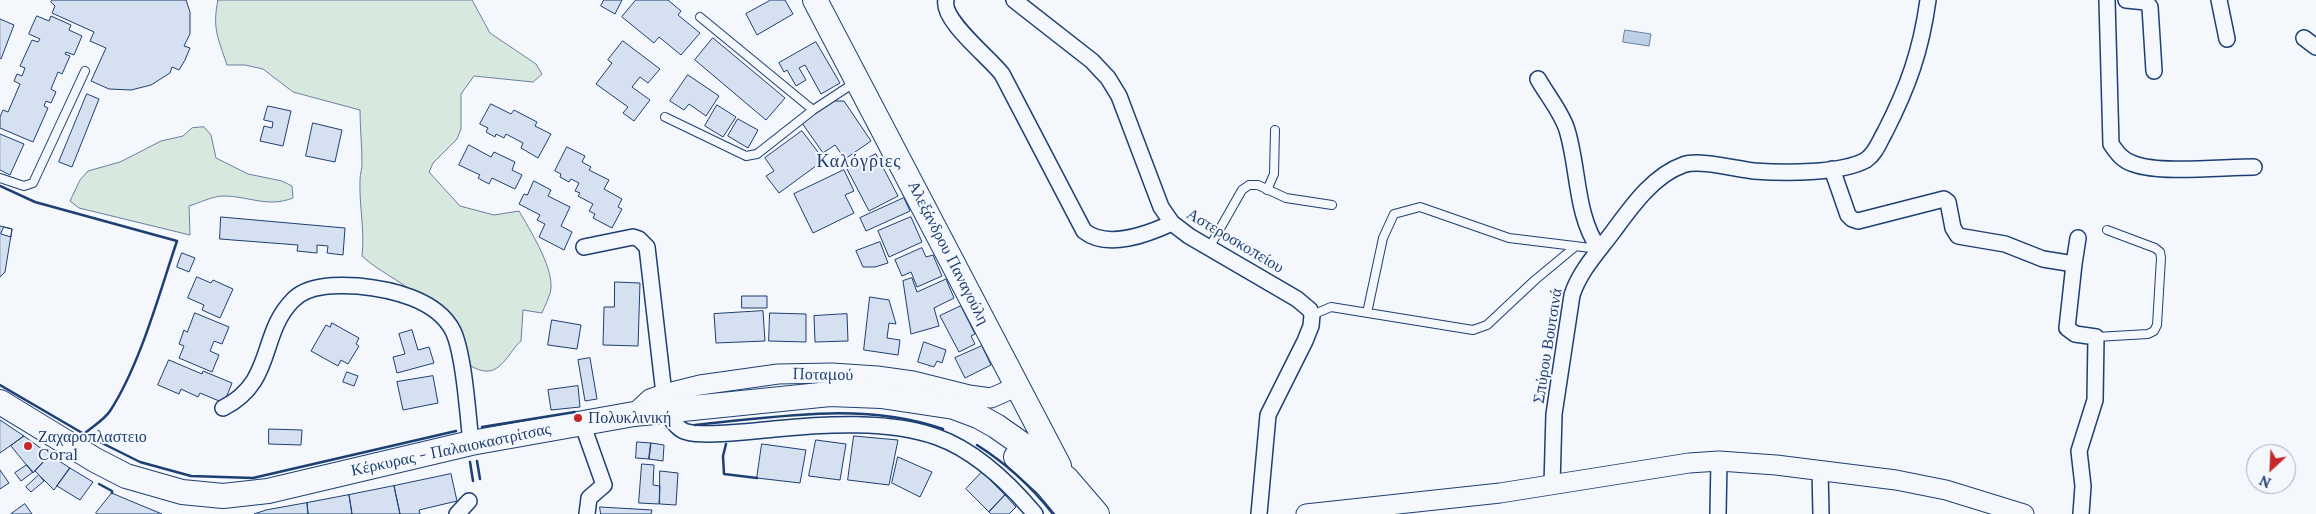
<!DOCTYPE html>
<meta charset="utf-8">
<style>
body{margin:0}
#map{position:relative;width:2316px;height:514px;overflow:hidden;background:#f4f7fb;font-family:Lora,serif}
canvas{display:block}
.north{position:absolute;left:2246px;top:444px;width:50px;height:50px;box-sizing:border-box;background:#f4f7fb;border:1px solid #9eadc5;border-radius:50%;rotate:205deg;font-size:14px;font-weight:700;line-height:20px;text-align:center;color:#1d3f73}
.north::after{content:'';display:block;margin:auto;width:18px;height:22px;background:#c62828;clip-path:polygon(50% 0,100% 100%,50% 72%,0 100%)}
</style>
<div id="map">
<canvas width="2316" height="514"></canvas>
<div class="north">N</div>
</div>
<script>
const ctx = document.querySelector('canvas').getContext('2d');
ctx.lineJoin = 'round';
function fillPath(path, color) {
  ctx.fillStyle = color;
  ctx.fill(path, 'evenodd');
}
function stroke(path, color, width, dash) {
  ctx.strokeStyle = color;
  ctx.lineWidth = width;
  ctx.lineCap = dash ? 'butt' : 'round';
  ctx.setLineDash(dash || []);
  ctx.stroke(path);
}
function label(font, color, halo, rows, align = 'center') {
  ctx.font = font + ' Lora,serif';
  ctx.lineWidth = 4;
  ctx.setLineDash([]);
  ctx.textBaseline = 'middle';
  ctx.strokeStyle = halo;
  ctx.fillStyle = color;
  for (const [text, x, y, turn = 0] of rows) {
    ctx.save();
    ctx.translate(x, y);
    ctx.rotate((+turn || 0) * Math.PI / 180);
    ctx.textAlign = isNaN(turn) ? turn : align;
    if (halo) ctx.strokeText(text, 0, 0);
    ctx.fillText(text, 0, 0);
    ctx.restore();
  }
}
const green = new Path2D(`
 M218 0H472L490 33 536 64 542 74 533 82 474 76 461 94V129L457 139 433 163 429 172 460 206 494 215 519 211C530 230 552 265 551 287 551 295 545 305 542 313L523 310 521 341C510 350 502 373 485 371 481 371 474 368 471 366 463 362 435 316 426 305 410 284 381 274 362 256 365 231 359 205 360 180 360 174 362 169 362 164 362 146 360 128 360 110L293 92 263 69 245 65H227C218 38 212 28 218 0Z
 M204 127 211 135 216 158 248 174 282 181 292 186 293 198C267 208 249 196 223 196 213 196 199 203 189 206L190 235 79 208 70 201 80 180 88 171 120 162 161 141 183 136 192 128Z`);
fillPath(green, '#d7e8df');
stroke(green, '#687fa3', 1);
const water = new Path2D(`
 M1625 30 1651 34 1649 46 1623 42Z`);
fillPath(water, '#bed0e5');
stroke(water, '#687fa3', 1);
const building = new Path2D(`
 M52 0H186L190 12V34L184 46 190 48 185 60 179 70 172 67 170 73 151 85 131 90 109 89 91 81 106 48 90 41 94 32 52 13 55 6 51 2Z
 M604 0H622L615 14 601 6Z
 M636 0H668L681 11 678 15 700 33 681 55 659 37 654 43 622 17Z
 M771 0H785L793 14 757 35 746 14Z
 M37 16 49 21 51 16 71 25 69 30 82 36 74 55 66 52 65 54 70 56 62 74 58 72 51 89 56 92 51 103 46 101 44 106 48 108 33 142 0 128V117L3 110 8 112 20 84 14 81 17 74 22 76 25 68 20 66 32 40 38 42 40 39 29 34Z
 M0 19 14 25 1 59 0 58Z
 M713 38 785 98 766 120 695 60Z
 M623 41 660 69 648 83 640 77 632 87 650 100 634 121 623 113 628 107 596 84 612 63 608 60Z
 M816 42 840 83 821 94 805 65 799 68 806 80 796 86 787 70 784 72 779 63Z
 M688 75 719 96 706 116 689 104 684 110 670 101Z
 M87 94 99 99 72 167 59 162Z
 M835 101H844L871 141 845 159 835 145 823 153 802 123Z
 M491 104 511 114 514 110 537 122 535 126 551 134 538 158 521 148 523 143 506 134 504 138 496 134 495 137 486 132 488 128 480 124Z
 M717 105 736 117 723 137 705 126Z
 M268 106 291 111 283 146 260 141 264 126 272 128 273 122 264 120Z
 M738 119 758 130 748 148 728 136Z
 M313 123 342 130 335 162 306 156Z
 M802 131 824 160 779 193 766 176 774 171 765 158Z
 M0 134 24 144 10 175 0 170Z
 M469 145 491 157 494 152 515 162 512 170 522 175 515 189 492 178 489 184 478 178 480 175 459 165Z
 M567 147 585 156 582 162 591 167 589 170 609 180 604 189 622 199 618 207 622 209 612 228 593 218 595 214 589 211 593 204 578 196 580 193 575 191 579 183 571 179 569 182 560 177 561 174 555 171Z
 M876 154 898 196 869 211 847 169Z
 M844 170 854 191 845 195 854 213 813 233 794 194Z
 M534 181 551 190 548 196 570 207 561 226 572 232 564 250 539 237 545 224 537 220 540 215 519 204 524 194 527 195Z
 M904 198 910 211 866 231 860 218Z
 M221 217 345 228 343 255 327 253 328 246 317 245V253L297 251 298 245 220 239Z
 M911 217 922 242 889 257 878 231Z
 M0 226 12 229 5 272 0 277Z
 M4 227 12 229 11 237 1 234Z
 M880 242 888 263 875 267H863L856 251Z
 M922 248 926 257 933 255 942 276 917 287 911 272 902 276 895 260Z
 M182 253 195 258 189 272 177 267Z
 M197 277 211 283 213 280 233 289 220 318 202 310 204 305 188 298Z
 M912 278 917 292 946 279 954 298 934 308 939 326 911 334 903 281Z
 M615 282 640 283 638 346 603 345 604 307H614Z
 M742 296H767V308H742Z
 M870 297 889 300 896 324 889 323 887 338 900 340 898 355 864 350Z
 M961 306 975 334 971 336 975 344 959 352 940 316Z
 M763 311 765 341 716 343 714 314Z
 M195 313 229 327 222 344 214 341 210 351 219 355 212 372 179 358 184 346 179 344 184 330 187 332Z
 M770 313 806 314V342L769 341Z
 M847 314 848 341 815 342 814 316Z
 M552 320 581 325 577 349 548 345Z
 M332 323 359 338 356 344 359 346 348 364 341 360 338 366 311 351 326 325 330 327Z
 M412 330 418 350 429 347 434 363 397 373 393 357 405 354 399 334Z
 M924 342 946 350 942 363 937 361 934 367 918 362Z
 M982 346 991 365 965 378 955 358Z
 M590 358 597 399 585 401 578 360Z
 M169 360 202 374 203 371 232 383 224 403 200 393 198 397 181 389 179 394 158 385Z
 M347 372 358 376 354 386 343 382Z
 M433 376 438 403 403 410 397 382Z
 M578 386 580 407 551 410 548 390Z
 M0 420 24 436 0 453Z
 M269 429 302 430 301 445 269 444Z
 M24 436 50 455 33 473 11 446Z
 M854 436 898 440 889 485 848 480Z
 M816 440 846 444 840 480 809 476Z
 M637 442 651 443 649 459 636 458Z
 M651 443 664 445 663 461 649 459Z
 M762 444 806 450 800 483 757 478Z
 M50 455 70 468 54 490 35 471Z
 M898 457 932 472 920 497 892 483Z
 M642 464 654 465 653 485 660 486 659 504 639 503Z
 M27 465 33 472 21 481 15 473Z
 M70 468 93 482 80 500 57 486Z
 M0 470 9 483 0 489Z
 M660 471 678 473 676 505 660 504Z
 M982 472 1005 495 989 512 966 489Z
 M451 474 457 501 419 510 420 514H400L394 486Z
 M39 475 44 481 31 492 26 487Z
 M394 486 400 514H352L349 495Z
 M112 493 121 497 162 514H98L96 513Z
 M349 495 352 514H308L307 503Z
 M1005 495 1016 507 1009 514H991L989 512Z
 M307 503 308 514H254L266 510Z
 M25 504 32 514H11Z
 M600 507 652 510 651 514H601Z`);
fillPath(building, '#d5e0f0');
stroke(building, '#1d3f73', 1);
const service = new Path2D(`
 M700 17 813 110
 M665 117 746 156 757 154 813 110 854 83
 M0 178 24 186 33 183 85 71
 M1267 190 1274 174 1275 130
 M1209 248 1242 190 1249 185H1258L1286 198 1332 205
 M1367 313 1383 238 1394 214 1420 207 1509 238 1599 249
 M1312 315 1331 307 1473 330 1487 325 1535 280 1576 246
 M2096 337 2148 334 2154 331 2157 325 2161 258 2160 252 2155 248 2107 230`);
const minor = new Path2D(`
 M946 0C941 20 989 57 1002 74L1084 231C1108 250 1148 234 1172 223
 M1014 0 1092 61 1108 78 1119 96 1161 207 1172 223 1189 236 1297 299 1310 310 1312 315 1311 326 1305 341 1268 415 1259 514
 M2107 0 2111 144C2117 153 2123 161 2134 164 2161 174 2223 167 2254 167
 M2126 0 2146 2 2150 7 2154 71
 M2219 0 2227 39
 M2304 38 2316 47
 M1538 79C1547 95 1562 113 1567 130 1579 169 1575 214 1599 249
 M1832 169 1848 215 1852 219 1858 221 1944 199 1948 202 1953 228 1958 236 2005 244 2043 259 2074 264 2067 328 2075 334 2096 337 2095 400 2079 451 2083 486 2081 514
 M584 247 633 237 639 239 647 247 664 394
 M2074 264 2078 238
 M223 408C275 382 259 334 293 300 308 284 338 285 358 286 390 289 437 299 453 331 464 354 468 416 471 443
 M665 411C671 418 677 430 687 432 706 437 753 431 774 429 824 424 890 420 937 437 976 451 1009 483 1035 514
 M582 423 604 485 589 498 587 514
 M1820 470 1821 514
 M1552 485 1554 414 1572 295C1580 270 1599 251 1615 229 1632 206 1654 175 1683 165 1700 159 1735 169 1754 171 1783 173 1841 174 1866 160 1876 153 1879 142 1885 132 1908 87 1921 51 1928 0
 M457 514 469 501
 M1718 514 1719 461`);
const tertiary = new Path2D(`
 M634 414 650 399 664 394 700 385 778 374 832 373 877 376 913 381 969 395 991 398 1016 387
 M1306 514 1500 493 1689 463 1719 461 1776 465 1896 480 1946 490 2024 514`);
const primary = new Path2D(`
 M815 0 1059 466
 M0 402 95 460 126 476 182 492 223 496 268 491 471 443 634 414 830 394 881 396 954 407 978 416 996 426 1043 459 1067 479 1097 514
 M1016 457 1047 485 1071 514`);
stroke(service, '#1d3f73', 10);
stroke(minor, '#1d3f73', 18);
stroke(tertiary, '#1d3f73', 21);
stroke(primary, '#1d3f73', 26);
stroke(service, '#f4f7fb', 8);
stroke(minor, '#f4f7fb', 15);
stroke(tertiary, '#f4f7fb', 19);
stroke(primary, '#f4f7fb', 24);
stroke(new Path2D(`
 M0 186 35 202 177 241C159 294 140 365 110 411 104 420 92 427 84 434
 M0 385 84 434 140 462 191 476 253 478 456 431
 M695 425C777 417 864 401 943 429
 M482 427 575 412
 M726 444 723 456 724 474 757 478
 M977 445C1007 464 1031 486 1053 514
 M477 461 480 479
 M470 462 473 481
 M99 484 112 491V493`), '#1d3f73', 2.5);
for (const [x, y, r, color] of [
 [578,418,5,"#c62828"],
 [28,446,5,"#c62828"]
]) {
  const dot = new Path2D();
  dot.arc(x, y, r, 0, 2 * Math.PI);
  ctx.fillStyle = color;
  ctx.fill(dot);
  stroke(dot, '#f4f7fb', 2);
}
label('16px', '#1d3f73', '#f4f7fb', [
 ["Αστεροσκοπείου",1235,241,31],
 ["Αλεξάνδρου Παναγούλη",948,253,63],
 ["Σπύρου Βουτσινά",1548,346,-81],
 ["Ποταμού",823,375,1],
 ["Κέρκυρας - Παλαιοκαστρίτσας",451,450,-12]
]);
label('16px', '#1d3f73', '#f4f7fb', [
 ["Πολυκλινική",588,418],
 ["Ζαχαροπλαστειο",38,437],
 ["Coral",38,455]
], 'left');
ctx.letterSpacing = '1px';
label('18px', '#1d3f73', '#f4f7fb', [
 ["Καλόγριες",859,162]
]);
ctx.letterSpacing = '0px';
</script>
